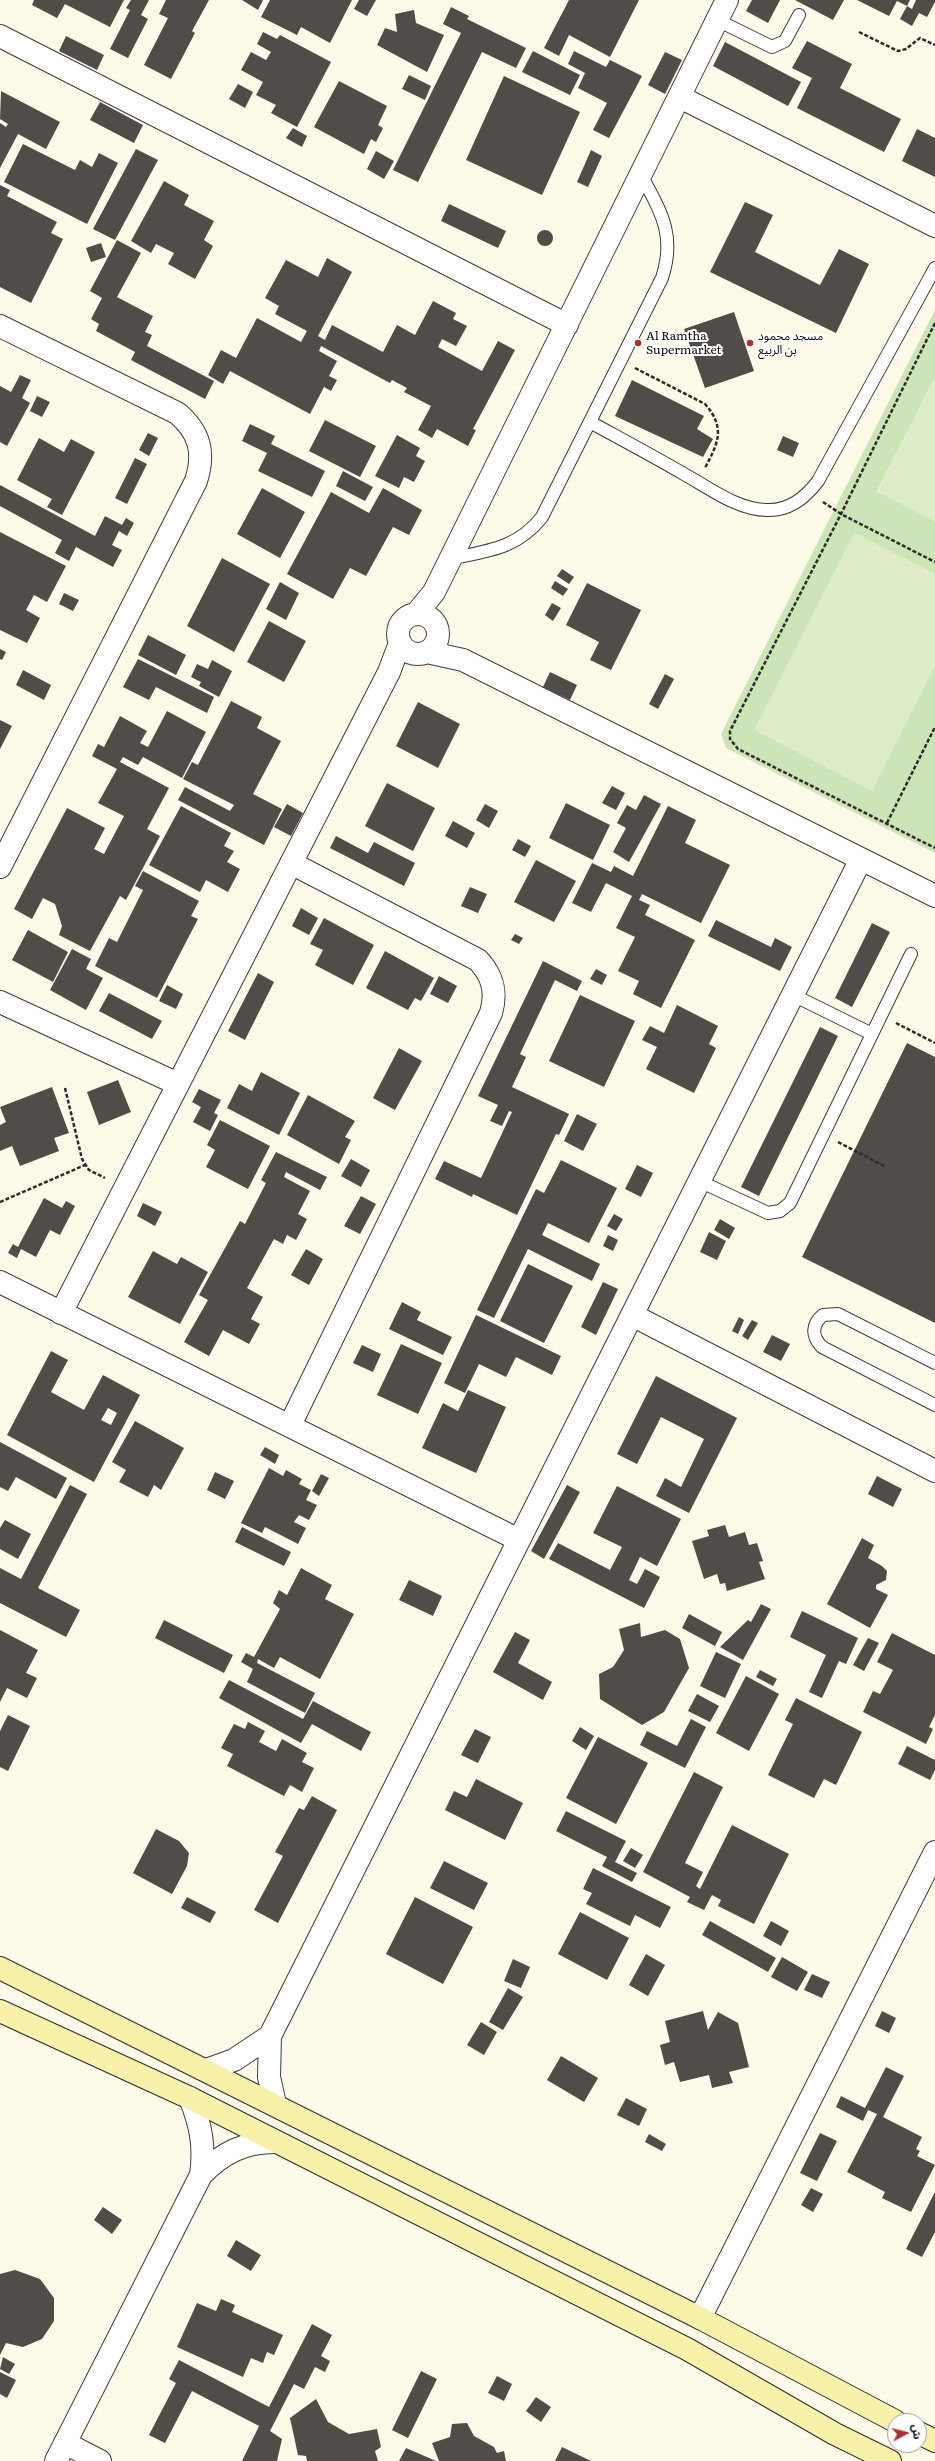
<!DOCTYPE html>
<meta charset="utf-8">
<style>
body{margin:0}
#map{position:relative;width:935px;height:2461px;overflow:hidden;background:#fdfaea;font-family:Literata,"Noto Sans Arabic",serif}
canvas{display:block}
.north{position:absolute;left:887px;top:2413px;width:40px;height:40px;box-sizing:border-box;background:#fff;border:1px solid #9d9d9d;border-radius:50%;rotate:83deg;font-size:11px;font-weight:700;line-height:16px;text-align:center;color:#0a0a0a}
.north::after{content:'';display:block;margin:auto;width:14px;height:18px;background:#ad3033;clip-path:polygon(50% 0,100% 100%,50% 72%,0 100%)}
</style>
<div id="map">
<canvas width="935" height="2461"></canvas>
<div class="north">ش</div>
</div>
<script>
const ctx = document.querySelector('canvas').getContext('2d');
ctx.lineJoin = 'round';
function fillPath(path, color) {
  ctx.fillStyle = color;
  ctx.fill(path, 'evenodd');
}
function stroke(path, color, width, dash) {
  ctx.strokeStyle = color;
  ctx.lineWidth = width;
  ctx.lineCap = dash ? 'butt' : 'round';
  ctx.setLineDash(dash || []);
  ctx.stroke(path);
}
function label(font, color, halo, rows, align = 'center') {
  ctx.font = font + ' Literata,"Noto Sans Arabic",serif';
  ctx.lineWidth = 4;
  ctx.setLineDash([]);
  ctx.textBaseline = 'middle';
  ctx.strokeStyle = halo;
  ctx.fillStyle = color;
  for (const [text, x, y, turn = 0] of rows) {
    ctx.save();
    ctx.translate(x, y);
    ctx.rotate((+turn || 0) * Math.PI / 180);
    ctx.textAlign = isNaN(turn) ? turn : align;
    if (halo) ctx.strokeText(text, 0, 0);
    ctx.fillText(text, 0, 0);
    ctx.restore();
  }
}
fillPath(new Path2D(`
 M935 310V381H933L877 491 935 521V574L854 533 872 790 935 665V853L726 748 721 734Z`), '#cde4b7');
fillPath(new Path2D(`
 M933 380 935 381V521L877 492Z
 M854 533 935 574V665L872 791 754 730Z`), '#deecc8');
fillPath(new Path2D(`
 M34 0H124L110 27 65 4 57 18 32 5Z
 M131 0H149L141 15 148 19 128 58 110 49 130 10 126 8Z
 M166 0H209L192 31 195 33 171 79 144 65 168 18 159 14Z
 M242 0H263L258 10Z
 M270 0H352L330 43 301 27 297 35 261 17Z
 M359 0H376L367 16 354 9Z
 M569 0H639L610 57 569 35 559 56 544 48Z
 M752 0H780L768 23 746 11Z
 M795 0H844L833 20Z
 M857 0H910L907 6 912 9 916 0H935V2L927 17 919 13 912 26 900 19 907 6 897 1 889 16Z
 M451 7 469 16 467 19 526 48 516 68 482 52 418 182 393 170 461 33 443 24Z
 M414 10 416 23 444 35 427 72 377 45 385 28 397 32 395 14Z
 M263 32 277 39 280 35 331 62 297 127 271 113 276 105 256 95 263 82 241 70 251 52 266 60 271 52 257 44Z
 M66 36 104 55 97 70 59 51Z
 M807 41 852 64 840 88 901 119 884 152 797 108 812 78 792 68Z
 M725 42 801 82 788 106 713 66Z
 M533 51 580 75 570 95 522 72Z
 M574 51 606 67 610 60 642 76 609 138 593 130 607 103 578 88 585 73 568 64Z
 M665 52 682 60 665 94 648 85Z
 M409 75 431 86 425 100 402 89Z
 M504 76 580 112 542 195 466 160Z
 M339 81 387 106 378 125 383 128 376 142 371 139 364 154 314 127Z
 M238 84 253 92 245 108 229 99Z
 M1 91 60 122 46 149 18 134 0 168V123L6 127 8 124 0 119Z
 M100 102 143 125 134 143 90 120Z
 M293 128 307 136 302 147 286 138Z
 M917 129 935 138V177L902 161Z
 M23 144 75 170 80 160 92 167 99 153 118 163 87 224 4 182Z
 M136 149 158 160 115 240 93 229Z
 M591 150 602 156 588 187 577 182Z
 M376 151 394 161 384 179 367 169Z
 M164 181 189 195 184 205 214 221 204 240 213 246 195 279 168 264 174 253 156 244 151 253 131 241Z
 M0 185 10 190 7 196 57 222 51 233 63 239 31 303 0 287Z
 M745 202 773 215 755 252 820 285 839 249 869 264 836 333 710 272Z
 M449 204 506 231 498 248 441 221Z
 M537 238a8 8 0 1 1 16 0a8 8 0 1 1-16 0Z
 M117 240 141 253 117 297 153 316 145 332 152 335 147 346 214 381 205 399 131 360 135 352 96 331 99 324 91 319 102 298 90 291Z
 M101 243 106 257 91 262 86 248Z
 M327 258 352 272 318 336 325 340 332 325 383 352 397 325 415 335 433 301 456 313 453 319 467 326 456 346 442 339 438 347 482 371 498 341 515 350 473 429 476 430 468 446 437 429 432 438 418 430 431 406 404 392 407 388 392 380 390 383 321 346 319 351 337 361 329 376 337 380 331 391 324 387 310 414 230 371 223 384 208 375 221 350 236 358 257 318 301 342 307 331 275 314 279 306 265 298 286 260 318 277Z
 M734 312 754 371 705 388 684 329Z
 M20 375 31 380 22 398 30 403 7 446 0 442V386L11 392Z
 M632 380 704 416 697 429 713 439 703 457 615 416Z
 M37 396 50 402 42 417 30 411Z
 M325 420 376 446 360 477 309 451Z
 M250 424 275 436 271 444 325 471 312 497 258 471 267 453 242 441Z
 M148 433 158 438 149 456 139 450Z
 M397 435 420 448 416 456 425 461 414 482 404 477 399 488 375 476Z
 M783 436 799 443 793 457 777 450Z
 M39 438 64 452 71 439 95 452 62 515 47 507 52 499 17 480Z
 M135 458 147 464 127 504 115 498Z
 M343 471 373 487 365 501 336 486Z
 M0 485 95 536 105 516 122 525 126 518 134 523 127 536 119 531 112 545 122 550 113 567 76 547 69 561 55 553 62 540 0 506Z
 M262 488 305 512 280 558 237 534Z
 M383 488 422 510 409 535 393 527 366 576 350 568 333 599 287 574 331 492 369 513Z
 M0 532 66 566 47 602 34 595 26 610 40 618 27 643 0 630Z
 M222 558 270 584 234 652 187 626Z
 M562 569 574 577 569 584 557 576Z
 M555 581 568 589 563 596 551 588Z
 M280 582 299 593 286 620 266 609Z
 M587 583 641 610 611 670 590 660 599 642 566 625Z
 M64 593 79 600 73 611 59 604Z
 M552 603 561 608 553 621 545 615Z
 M269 621 306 641 284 682 247 662Z
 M148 635 186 655 176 675 138 655Z
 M0 649 6 652 2 660 0 659Z
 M138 659 214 697 207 713 156 687 149 700 123 687Z
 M212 660 232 671 219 697 199 686 201 682 191 677 197 664 208 669Z
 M23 670 51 685 44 700 16 685Z
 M550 672 577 685 570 700 543 687Z
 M665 674 674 679 658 709 649 704Z
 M231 701 262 717 257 728 281 741 253 794 282 809 264 845 178 800 185 787 230 811 234 805 183 779 192 762 198 765Z
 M418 702 460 724 438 768 396 746Z
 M167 711 206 732 182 778 143 757 138 765 123 757 120 762 169 788 147 829 160 836 126 900 120 896 90 951 59 935 62 926 55 904 43 898 32 919 14 909 67 808 105 828 94 849 104 854 124 816 98 803 117 769 92 756 98 744 104 747 120 716 147 731 140 743 148 747Z
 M0 720 12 726 0 749Z
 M387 783 435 808 413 851 365 826Z
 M612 786 625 793 616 810 602 803Z
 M644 795 661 804 629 862 613 852 626 828 617 823 627 805 636 810Z
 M566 803 610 825 593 860 549 838Z
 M287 804 303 813 291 836 274 827Z
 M485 804 498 811 489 828 476 820Z
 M181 806 231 833 224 846 234 851 227 862 240 869 228 892 206 880 200 892 149 865Z
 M668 806 696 820 685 843 730 865 701 923 642 894 639 900 650 905 645 915 695 940 661 1008 633 994 639 981 618 971 635 937 616 928 632 896 606 883 591 912 572 903 592 863 611 872 614 866 633 876Z
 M453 821 475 833 467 848 445 836Z
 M336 836 368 853 374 842 415 863 404 886 330 848Z
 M518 839 531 846 525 857 512 850Z
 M536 860 576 881 554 922 514 902Z
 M143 871 199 901 191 916 198 919 157 998 95 966 109 938 117 942 143 890 135 886Z
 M470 887 487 894 478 913 461 906Z
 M301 908 318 918 309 935 292 926Z
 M324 918 374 945 353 985 315 965 323 950 310 944Z
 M716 920 771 947 775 938 792 947 780 971 708 936Z
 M872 923 890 932 852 1007 835 998Z
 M28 930 68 952 53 982 12 960Z
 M515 934 523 938 519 944 511 940Z
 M72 949 91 959 86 969 103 978 86 1010 50 990Z
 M385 951 434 978 421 1001 415 998 408 1010 366 988Z
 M543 961 582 981 577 991 555 980 520 1054 526 1057 512 1087 569 1114 559 1135 556 1134 517 1215 473 1194 472 1197 435 1179 444 1161 481 1178 512 1112 509 1111 502 1126 490 1121 498 1105 478 1096Z
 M596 969 607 975 602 985 590 979Z
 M258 973 274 982 245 1040 228 1031Z
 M439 976 457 986 448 1003 430 994Z
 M167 985 183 994 176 1009 159 1001Z
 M109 993 162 1021 152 1039 99 1011Z
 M580 995 635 1021 604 1087 549 1061Z
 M677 1005 718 1026 709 1044 716 1048 694 1093 646 1069 657 1047 642 1040 650 1026 664 1033Z
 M820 1027 838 1036 759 1196 741 1187Z
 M907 1043 935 1057V1323L802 1257Z
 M399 1048 422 1061 395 1110 373 1098Z
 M261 1072 300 1093 279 1135 227 1108 239 1084 252 1091Z
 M118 1080 131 1112 99 1125 87 1092Z
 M52 1087 69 1133 54 1138 59 1151 20 1166 12 1146 0 1151V1125L6 1122 0 1107Z
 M199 1089 221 1100 214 1113 218 1115 210 1131 193 1122 201 1107 192 1102Z
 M308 1095 355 1121 345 1137 351 1140 339 1164 287 1135Z
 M577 1114 597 1124 583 1151 564 1141Z
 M220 1120 270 1146 248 1189 206 1167 215 1150 207 1145Z
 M276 1152 327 1177 320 1190 286 1172 284 1177 310 1191 298 1214 307 1219 296 1240 287 1235 283 1244 274 1239 247 1288 263 1297 251 1319 260 1324 249 1344 223 1330 209 1356 184 1342 208 1300 199 1295 240 1221 245 1224 266 1183 261 1180Z
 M351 1159 370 1170 361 1187 341 1176Z
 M561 1160 617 1188 589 1243 548 1223 542 1235 600 1264 592 1281 528 1249 494 1318 477 1310 536 1189 544 1193Z
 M637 1165 653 1173 641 1197 625 1189Z
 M361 1196 376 1204 360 1234 344 1226Z
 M44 1198 62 1208 66 1201 75 1206 60 1235 50 1230 36 1257 21 1249 17 1258 8 1253 13 1244 18 1247Z
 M143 1203 162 1212 155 1226 137 1216Z
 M614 1214 623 1219 616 1231 607 1226Z
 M720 1219 735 1228 729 1239 714 1230Z
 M709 1232 726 1241 717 1260 700 1252Z
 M608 1235 618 1240 613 1251 603 1246Z
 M306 1249 323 1259 309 1285 291 1275Z
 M153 1251 177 1264 181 1257 208 1272 180 1324 128 1297Z
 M528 1264 573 1286 544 1343 500 1321Z
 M603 1282 618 1289 596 1335 581 1327Z
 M402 1302 421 1312 417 1320 452 1337 443 1355 389 1329Z
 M476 1315 561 1356 552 1375 516 1357 506 1377 479 1364 465 1393 444 1383Z
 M739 1317 744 1320 738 1334 732 1331Z
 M752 1320 758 1323 748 1340 742 1336Z
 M772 1335 790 1344 781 1361 763 1352Z
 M401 1344 442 1363 418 1414 377 1395Z
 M362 1345 381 1354 373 1372 353 1363Z
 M51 1351 68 1360 51 1392 84 1410 103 1375 140 1395 94 1482 7 1435ZM108 1408 117 1413 111 1425 101 1420Z
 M656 1376 737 1418 689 1513 656 1496 665 1478 681 1487 704 1439 661 1417 637 1464 617 1454Z
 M468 1390 506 1407 476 1473 422 1448 443 1403 458 1411Z
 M135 1421 184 1448 161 1490 154 1485 148 1497 119 1482 126 1470 112 1462Z
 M0 1442 67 1478 56 1499 16 1477 8 1491 0 1487Z
 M265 1447 279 1455 275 1464 260 1455Z
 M269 1468 283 1476 286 1470 302 1479 299 1484 311 1490 306 1500 317 1505 309 1520 299 1515 294 1522 306 1528 298 1544 265 1527 262 1533 241 1523Z
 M215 1472 234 1481 225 1499 207 1490Z
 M321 1474 329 1478 319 1496 312 1491Z
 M877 1476 902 1489 893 1507 868 1494Z
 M70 1485 87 1494 38 1588 80 1610 66 1637 0 1603V1568L21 1579Z
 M567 1485 580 1492 544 1559 531 1551Z
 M617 1486 681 1519 657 1566 640 1557 629 1580 637 1584 645 1569 660 1577 644 1608 549 1559 558 1543 610 1570 622 1547 593 1533Z
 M5 1520 31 1534 18 1559 0 1549V1528Z
 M725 1525 729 1537 745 1532 749 1545 757 1543 763 1561 759 1562 765 1579 727 1591 725 1583 720 1584 717 1574 704 1579 692 1541 709 1536 707 1530Z
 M242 1527 291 1552 284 1566 235 1542Z
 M862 1538 874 1545 868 1558 882 1566 887 1571 886 1580 876 1585V1589L888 1595 870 1628 827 1604Z
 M301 1568 332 1585 325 1599 354 1614 320 1679 280 1657 274 1668 258 1659 257 1663 315 1693 305 1713 247 1682 253 1669 241 1662 246 1653 254 1657 280 1609 273 1603 279 1590 287 1595Z
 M409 1580 442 1596 433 1616 399 1600Z
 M761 1604 771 1609 743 1660 720 1647 748 1620 751 1622Z
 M802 1611 858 1638 846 1664 839 1661 822 1698 809 1692 826 1655 790 1637Z
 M689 1614 722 1632 715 1646 682 1628Z
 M164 1620 233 1655 224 1673 155 1638Z
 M640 1623 641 1637 665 1630 680 1639 689 1668 664 1712 642 1725 600 1699 599 1674 613 1667 624 1650 619 1629Z
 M0 1630 38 1650 26 1673 37 1678 27 1698 7 1688 0 1702Z
 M515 1632 530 1640 518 1663 552 1682 543 1700 493 1672Z
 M892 1633 935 1655V1715L929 1727 933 1729 926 1744 863 1712 873 1691 880 1694 893 1670 877 1662Z
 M868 1638 879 1643 864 1671 853 1665Z
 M716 1652 741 1664 725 1698 700 1686Z
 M760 1670 777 1679 773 1686 756 1677Z
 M746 1676 779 1694 749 1751 716 1733Z
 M229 1680 303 1719 313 1701 371 1732 361 1751 312 1724 301 1743 219 1698Z
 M697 1694 719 1706 710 1722 688 1711Z
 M796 1698 862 1732 836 1785 824 1779 814 1798 768 1775 793 1724 785 1720Z
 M8 1715 30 1726 8 1771 0 1767V1731Z
 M691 1719 706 1727 685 1768 640 1745 647 1731 677 1746Z
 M248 1722 265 1731 259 1742 276 1751 282 1739 307 1753 302 1762 314 1768 302 1792 290 1785 284 1796 227 1766 233 1754 221 1748 234 1724 245 1729Z
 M580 1727 594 1736 586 1750 572 1741Z
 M475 1729 491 1737 478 1763 461 1755Z
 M598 1737 648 1763 616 1824 566 1798Z
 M907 1746 935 1760V1770L930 1780 898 1764Z
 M694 1772 723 1787 685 1863 703 1872 696 1886 700 1889 732 1825 789 1854 754 1924 718 1906 721 1900 712 1895 704 1910 687 1902 690 1897 643 1872Z
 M476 1779 523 1803 505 1840 445 1810 454 1791 467 1797Z
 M312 1796 337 1810 278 1923 254 1910 283 1856 275 1852 299 1808 304 1810Z
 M566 1811 626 1841 615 1862 637 1873 632 1882 602 1866 607 1857 556 1831Z
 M156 1829 179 1841 189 1853 187 1866 172 1894 133 1873Z
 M631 1848 643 1855 635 1868 623 1861Z
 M444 1861 488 1883 474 1910 430 1888Z
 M593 1868 671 1907 660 1928 635 1915 630 1926 586 1904 592 1893 583 1889Z
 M187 1897 216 1912 210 1923 181 1908Z
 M415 1897 473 1927 443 1984 386 1954Z
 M580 1912 629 1938 607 1980 558 1954Z
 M710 1921 776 1958 768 1972 702 1935Z
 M771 1921 789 1931 781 1946 763 1936Z
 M646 1954 665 1965 648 1996 629 1985Z
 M782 1957 808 1972 797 1991 771 1977Z
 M513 1959 530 1967 521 1988 504 1981Z
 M812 1974 830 1982 822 1998 804 1990Z
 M508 1988 523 1997 503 2030 489 2022Z
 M703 2011 708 2030 718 2012 738 2023 749 2067 729 2072 733 2083 712 2088 709 2075 680 2082 674 2062 665 2065 660 2045 670 2042 665 2021Z
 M882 2011 896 2018 889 2033 875 2026Z
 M481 2022 497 2032 484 2055 467 2045Z
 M561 2056 598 2078 584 2102 547 2080Z
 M886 2067 904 2076 883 2117 922 2137 916 2149 920 2151 917 2156 935 2165 911 2212 882 2198 885 2192 847 2172 877 2114 868 2110 863 2121 836 2107 841 2096 865 2108Z
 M626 2098 647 2109 639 2126 617 2115Z
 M820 2133 837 2141 817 2181 800 2173Z
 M649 2134 666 2144 662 2151 645 2142Z
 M811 2188 823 2194 813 2212 801 2205Z
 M935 2192V2232L922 2257 906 2249Z
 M103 2207 122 2220 112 2234 94 2220Z
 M236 2240 261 2255 251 2271 227 2256Z
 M15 2270 40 2279 54 2298V2321L42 2339 23 2347 6 2343 0 2355V2274Z
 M221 2299 235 2305 232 2312 283 2335 274 2355 267 2352 263 2363 251 2358 243 2377 177 2347 197 2303 216 2311Z
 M312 2324 332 2335 321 2356 330 2361 325 2372 315 2367 304 2389 294 2384 270 2431 282 2439 277 2461H242L259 2426 192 2391 165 2443 149 2435 176 2383 169 2379 179 2360 269 2407Z
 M3 2357 15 2364 9 2374 0 2369Z
 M421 2371 437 2379 408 2438 392 2430Z
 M0 2372 16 2380 7 2398 0 2394Z
 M497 2376 512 2384 504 2401 488 2393Z
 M536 2397 551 2407 541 2422 526 2411Z
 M316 2399 328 2422 349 2434 377 2429 381 2447 375 2451 378 2461H307L306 2456 298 2455 290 2418Z
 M467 2423 474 2436 494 2447 497 2453 504 2451 506 2461H439L432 2443 450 2437 452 2424Z
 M562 2447 591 2461H555Z
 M406 2448 436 2461H399Z`), '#524c48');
const service = new Path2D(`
 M717 20 772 47 785 41 799 15
 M590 422C621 439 653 456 684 474 709 488 738 510 767 510 789 511 806 497 818 481L935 268
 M449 559C487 551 517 549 542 517L662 278C676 235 661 212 641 175
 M793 995 872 1034
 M699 1181 768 1213 780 1211 790 1203 911 954
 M935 1363 838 1314 823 1315C812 1324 811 1336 822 1347L935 1405`);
const minor = new Path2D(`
 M0 36 567 325
 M680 97 935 226
 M0 326 177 413C200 432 205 453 196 481L0 867
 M416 614 434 592 727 0
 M398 634a20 20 0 1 1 40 0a20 20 0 1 1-40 0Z
 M427 652 463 660 935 896
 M0 1002 178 1084
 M0 1282 519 1540
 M61 1313 389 672 400 643
 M632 1315 935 1471
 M290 1425 491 1013C497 992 493 976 478 960L291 863
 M206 2070 234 2060 270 2036
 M190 2098C201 2125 205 2147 201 2175
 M275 2104 269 2077 270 2036 861 859
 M700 2318 935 1852
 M65 2443 100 2461
 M56 2461 201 2175C222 2153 244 2142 275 2142`);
const secondary = new Path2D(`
 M0 1968 700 2318 895 2421
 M0 2011 190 2098 687 2349 835 2434 890 2461
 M919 2433 935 2441`);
stroke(service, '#3d3d3d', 14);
stroke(minor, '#3d3d3d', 24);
stroke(secondary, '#2c2c2c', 24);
stroke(new Path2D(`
 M859 32 898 51 906 49 920 38 935 45
 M935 323 841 514 730 731V739L738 749 935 848
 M635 368 705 404C726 428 718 443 705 468
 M823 502 841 514 935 562
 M887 823 935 727
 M896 1023 935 1043
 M65 1088 82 1159 89 1170 105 1178
 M838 1142 884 1166
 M0 1202 85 1165`), '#2c2c2c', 2.5, [4, 2]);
stroke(service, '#fff', 12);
stroke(minor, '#fff', 22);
stroke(secondary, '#f7f1aa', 22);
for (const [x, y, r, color] of [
 [638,343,4,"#ad3033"],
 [750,343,4,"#ad3033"]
]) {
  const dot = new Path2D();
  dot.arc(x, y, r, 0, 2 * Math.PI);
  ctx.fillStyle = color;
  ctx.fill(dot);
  stroke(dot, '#fff', 1.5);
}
label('12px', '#0a0a0a', '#fff', [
 ["Al Ramtha",646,336],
 ["Supermarket",646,350],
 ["مسجد محمود",758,336],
 ["بن الربيع",758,350]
], 'left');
</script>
